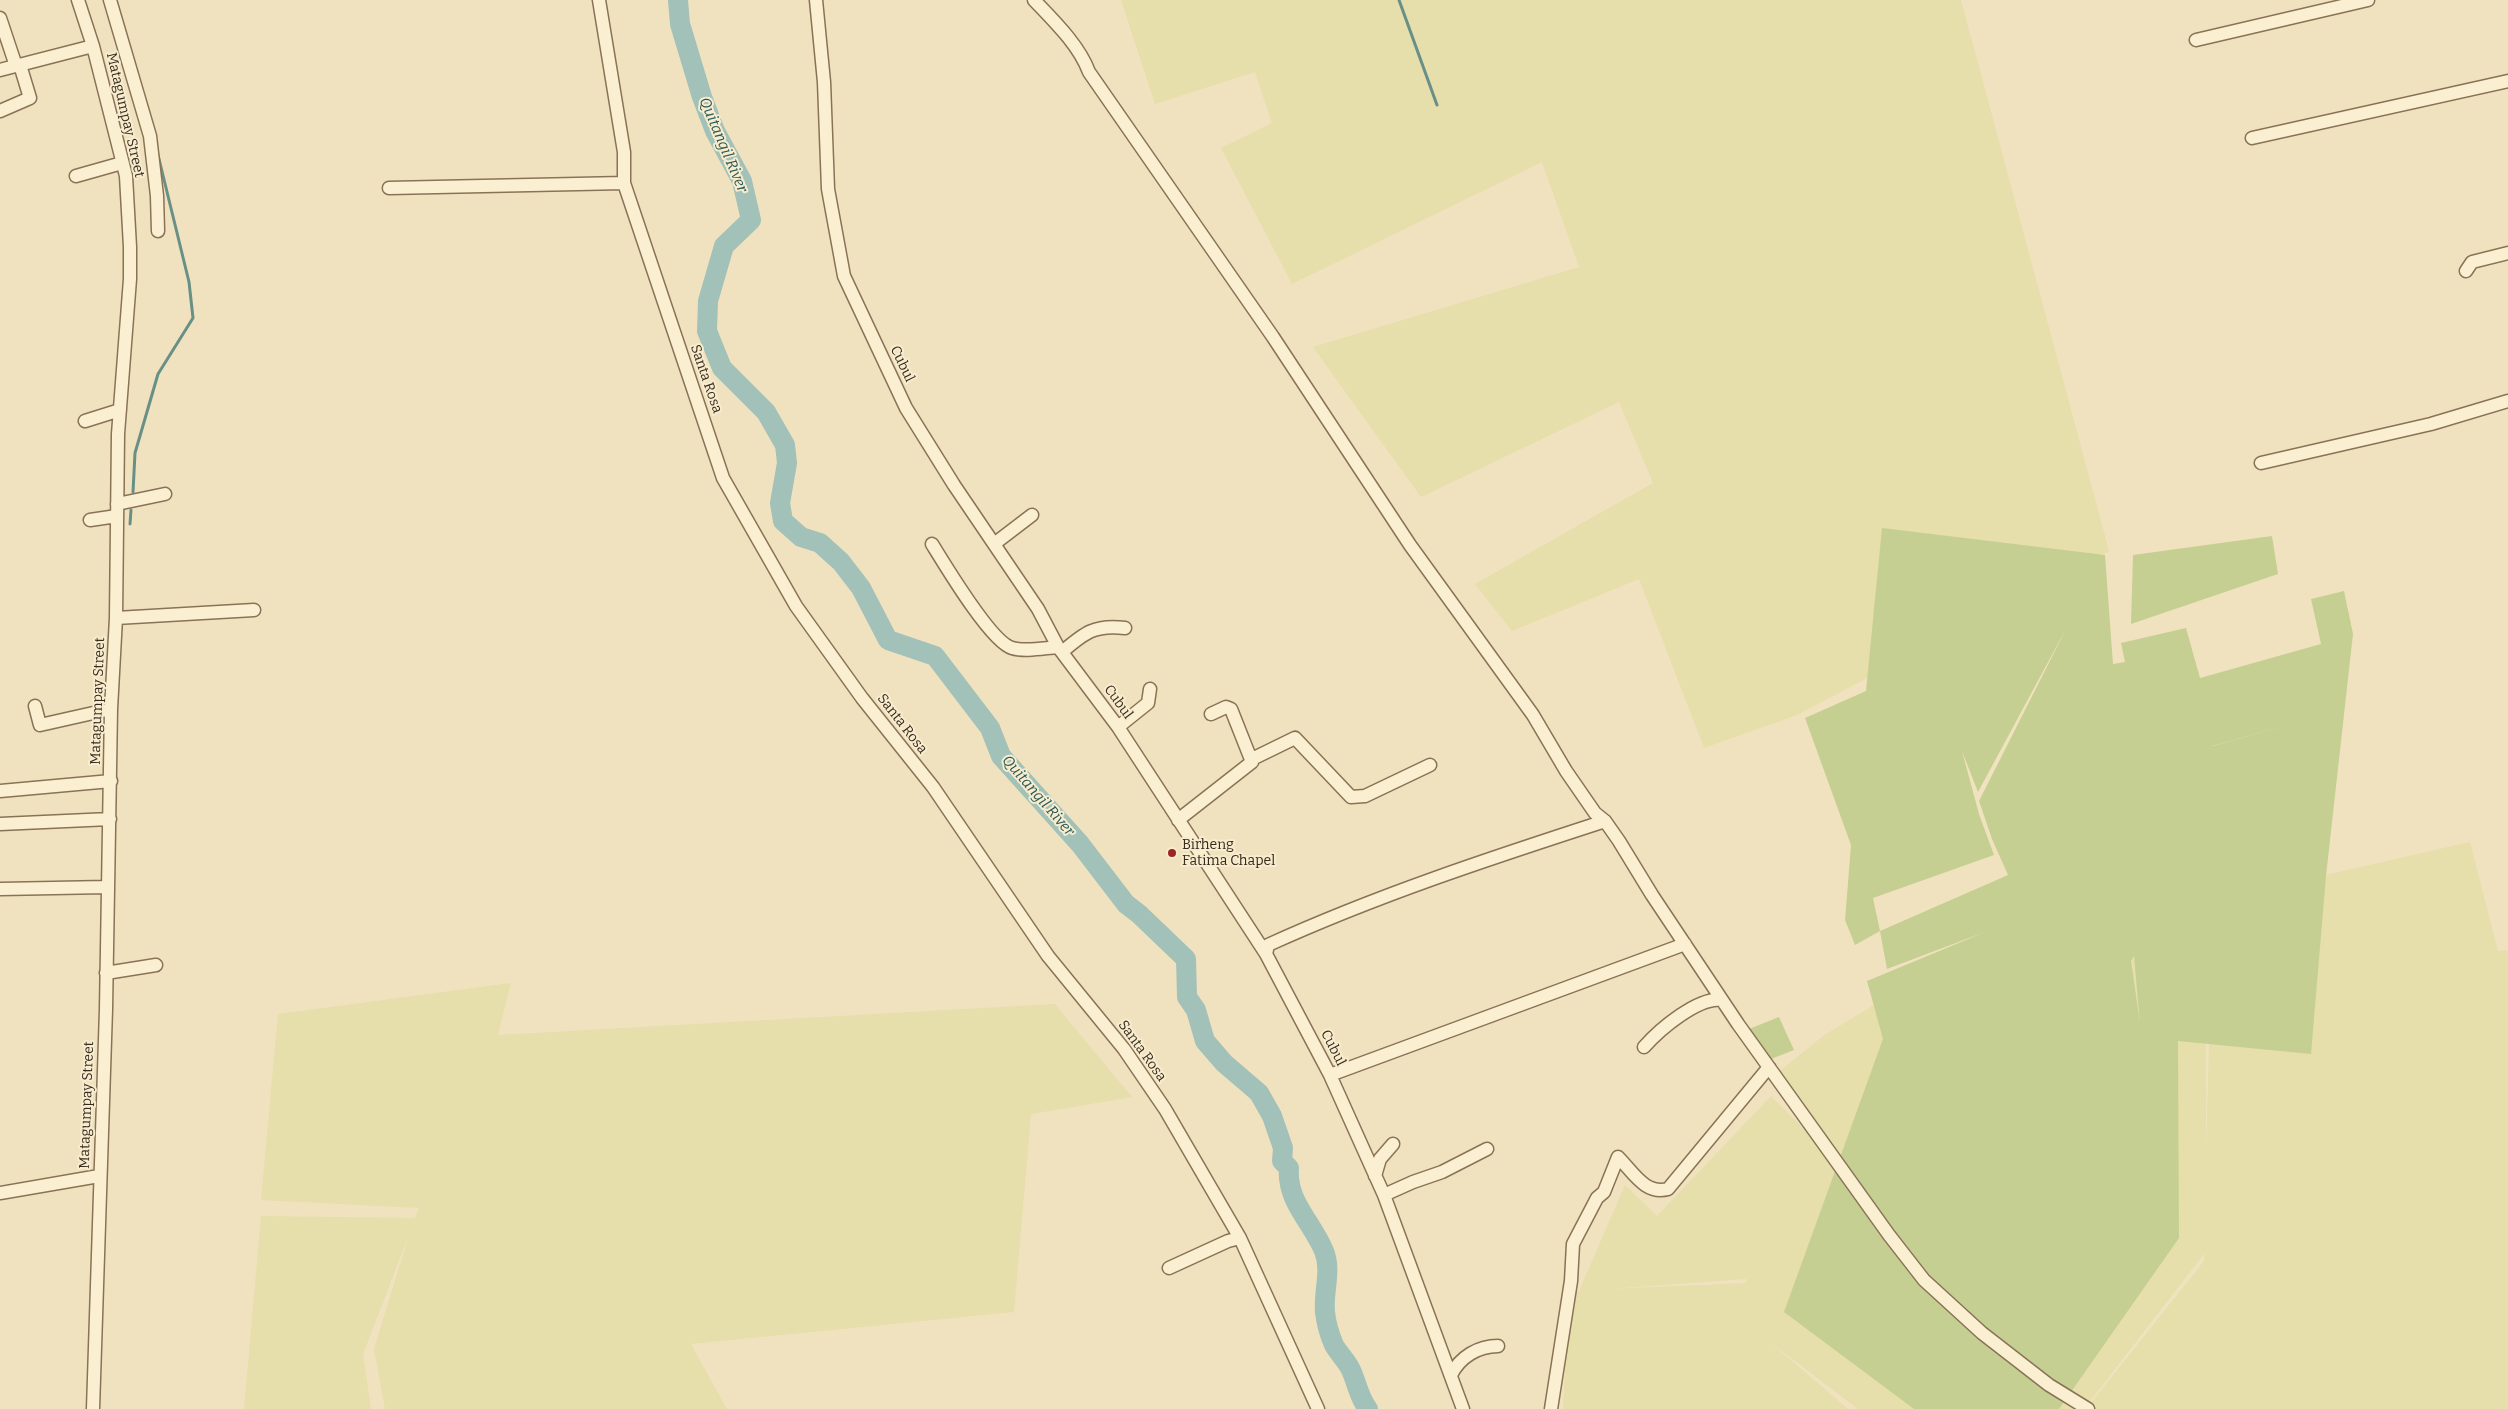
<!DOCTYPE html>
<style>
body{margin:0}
canvas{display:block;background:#f0e2be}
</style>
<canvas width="2508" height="1409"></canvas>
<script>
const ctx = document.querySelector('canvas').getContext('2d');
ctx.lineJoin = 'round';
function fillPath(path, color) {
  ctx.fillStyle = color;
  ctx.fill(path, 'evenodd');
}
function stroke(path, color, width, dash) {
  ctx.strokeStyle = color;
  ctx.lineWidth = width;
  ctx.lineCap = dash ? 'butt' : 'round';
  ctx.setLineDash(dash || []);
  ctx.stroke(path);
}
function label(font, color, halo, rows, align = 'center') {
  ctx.font = font + ' Bitter,serif';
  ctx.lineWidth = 4;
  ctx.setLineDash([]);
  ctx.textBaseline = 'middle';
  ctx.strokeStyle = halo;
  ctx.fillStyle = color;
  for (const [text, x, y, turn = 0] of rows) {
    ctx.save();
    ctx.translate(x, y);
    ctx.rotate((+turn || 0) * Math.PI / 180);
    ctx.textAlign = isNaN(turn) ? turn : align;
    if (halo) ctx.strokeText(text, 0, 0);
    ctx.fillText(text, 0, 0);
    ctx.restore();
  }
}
fillPath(new Path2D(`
 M1121 0H1961L2109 551 1797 715 1704 748 1639 579 1512 631 1475 584 1653 483 1619 402 1421 497 1313 347 1579 267 1542 162 1292 284 1221 148 1272 123 1255 72 1155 104Z
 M2470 842 2498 951 2508 950V1409H2086L2204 1261V1254L2084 1409H1858L1770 1342 1848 1409H1563L1569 1291H1579L1625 1185 1657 1216 1771 1096 1817 1142 1775 1075 1823 1036 2012 921 2206 918V1151L2209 1047 2207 902ZM1746 1279V1283L1608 1289Z
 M511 983 498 1035 1055 1004 1132 1097 1031 1114 1014 1312 691 1344 727 1409H385L374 1349 409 1235 363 1354 371 1409H244L261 1216 415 1218 419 1208 261 1200 278 1014Z`), '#e6deab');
fillPath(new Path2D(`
 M1882 528 2105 555 2113 664 2125 662 2121 643 2186 628 2200 678 2321 644 2311 599 2344 591 2353 634 2326 876 2311 1054 2178 1041 2179 1238 2059 1409H1914L1784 1312 1883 1039 1867 981 1985 932 1887 969 1880 931 1855 945 1845 920 1851 845 1805 718 1866 691ZM2067 627 1979 801 1992 839 2008 875 1880 931 1873 898 1994 855 1979 814 1962 751 1978 792ZM2305 720 2213 746H2212ZM2134 956 2140 1023 2131 961Z
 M2272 536 2278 574 2131 624 2133 555Z
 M1779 1017 1794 1050 1766 1061 1744 1031Z`), '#c6cf92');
stroke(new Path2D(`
 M1399 0 1437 105
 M133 492 135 453 158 374 193 318 189 282 158 155
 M130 524 131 510`), '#699087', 3);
stroke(new Path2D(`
 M678 0 680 24 702 97 715 131 742 181 751 220 724 246 708 301 707 331 722 368 766 412 785 445 787 463 780 503 783 521 801 537 820 543 841 562 861 588 888 640 935 656 990 728 1001 756 1080 844 1126 904 1139 914 1186 959 1187 997 1196 1010 1205 1041 1224 1063 1259 1093 1272 1116 1283 1148 1282 1161 1289 1168C1286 1201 1312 1222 1324 1251 1332 1270 1323 1292 1325 1312 1326 1321 1330 1336 1334 1345 1339 1354 1347 1361 1351 1370 1357 1383 1359 1398 1368 1409`), '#a2c1b9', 20);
const minor = new Path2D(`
 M78 0 93 46 126 176 130 247V279L118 434 116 618 111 709 106 1009 93 1409
 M110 0 150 136 157 196 158 231
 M599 0 624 152V183L723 478 796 606 862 698 933 787 1048 956 1124 1049 1165 1109 1240 1238 1318 1409
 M816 0 824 82 828 189 844 276 906 408 954 485 1038 609 1058 647 1118 727 1266 954 1330 1075 1384 1195 1463 1409
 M1034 0C1054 21 1079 45 1089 72L1273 337 1410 545 1533 715 1566 771 1595 813 1605 821 1619 841 1652 895 1738 1024 1889 1235 1924 1280 1982 1333 2049 1385 2088 1409
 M0 18 16 66
 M2196 40 2368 0
 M0 70 93 46
 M0 111 30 98 20 65
 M2252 138 2508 81
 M76 176 122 163
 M389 188 624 183
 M2466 271 2472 262 2508 253
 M85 421 120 410
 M2261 463 2431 424 2508 401
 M117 504 165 494
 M90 520 117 516
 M932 544C945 565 991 642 1012 648 1025 652 1044 648 1058 647
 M994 544 1032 515
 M116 618 254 610
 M1062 652C1084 633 1095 624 1125 628
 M35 706 40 725 111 709
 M1118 727 1148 703 1150 689
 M1252 759 1295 738 1351 797 1365 796 1430 765
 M0 791 111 781
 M1178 820 1252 762 1231 709 1226 707 1211 714
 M0 824 110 819
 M0 889 107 887
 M1266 954 1268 945C1378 895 1491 858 1605 821
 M106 973 156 965
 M1644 1047C1660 1029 1699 996 1722 1000
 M1330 1075 1685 944
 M1375 1176 1380 1159 1393 1144
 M0 1193 99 1176
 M1384 1195 1413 1182 1442 1172 1487 1149
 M1169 1268 1228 1241 1240 1238
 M1451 1375C1460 1357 1478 1346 1498 1346
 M1551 1409 1571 1281 1573 1244 1597 1198 1604 1192 1618 1157C1633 1172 1645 1195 1668 1189L1769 1067`);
stroke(minor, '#897356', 15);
stroke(minor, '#fbefd2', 12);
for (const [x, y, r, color] of [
 [1172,853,5,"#9c2523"]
]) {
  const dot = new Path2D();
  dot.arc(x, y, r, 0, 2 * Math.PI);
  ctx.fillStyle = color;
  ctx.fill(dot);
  stroke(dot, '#f7ecce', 2);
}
label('14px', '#382a1c', '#f7ecce', [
 ["Matagumpay Street",125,115,77],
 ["Cubul",902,364,64],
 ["Santa Rosa",706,379,71],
 ["Matagumpay Street",98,701,-88],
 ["Cubul",1118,702,54],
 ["Santa Rosa",902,724,52],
 ["Cubul",1333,1048,63],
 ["Santa Rosa",1142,1051,54],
 ["Matagumpay Street",87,1105,-88]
]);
label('14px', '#382a1c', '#f7ecce', [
 ["Birheng",1182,845],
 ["Fatima Chapel",1182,861]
], 'left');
label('italic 15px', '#2a5957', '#f7ecce', [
 ["Quitangil River",723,145,67],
 ["Quitangil River",1038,796,49]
]);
</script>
